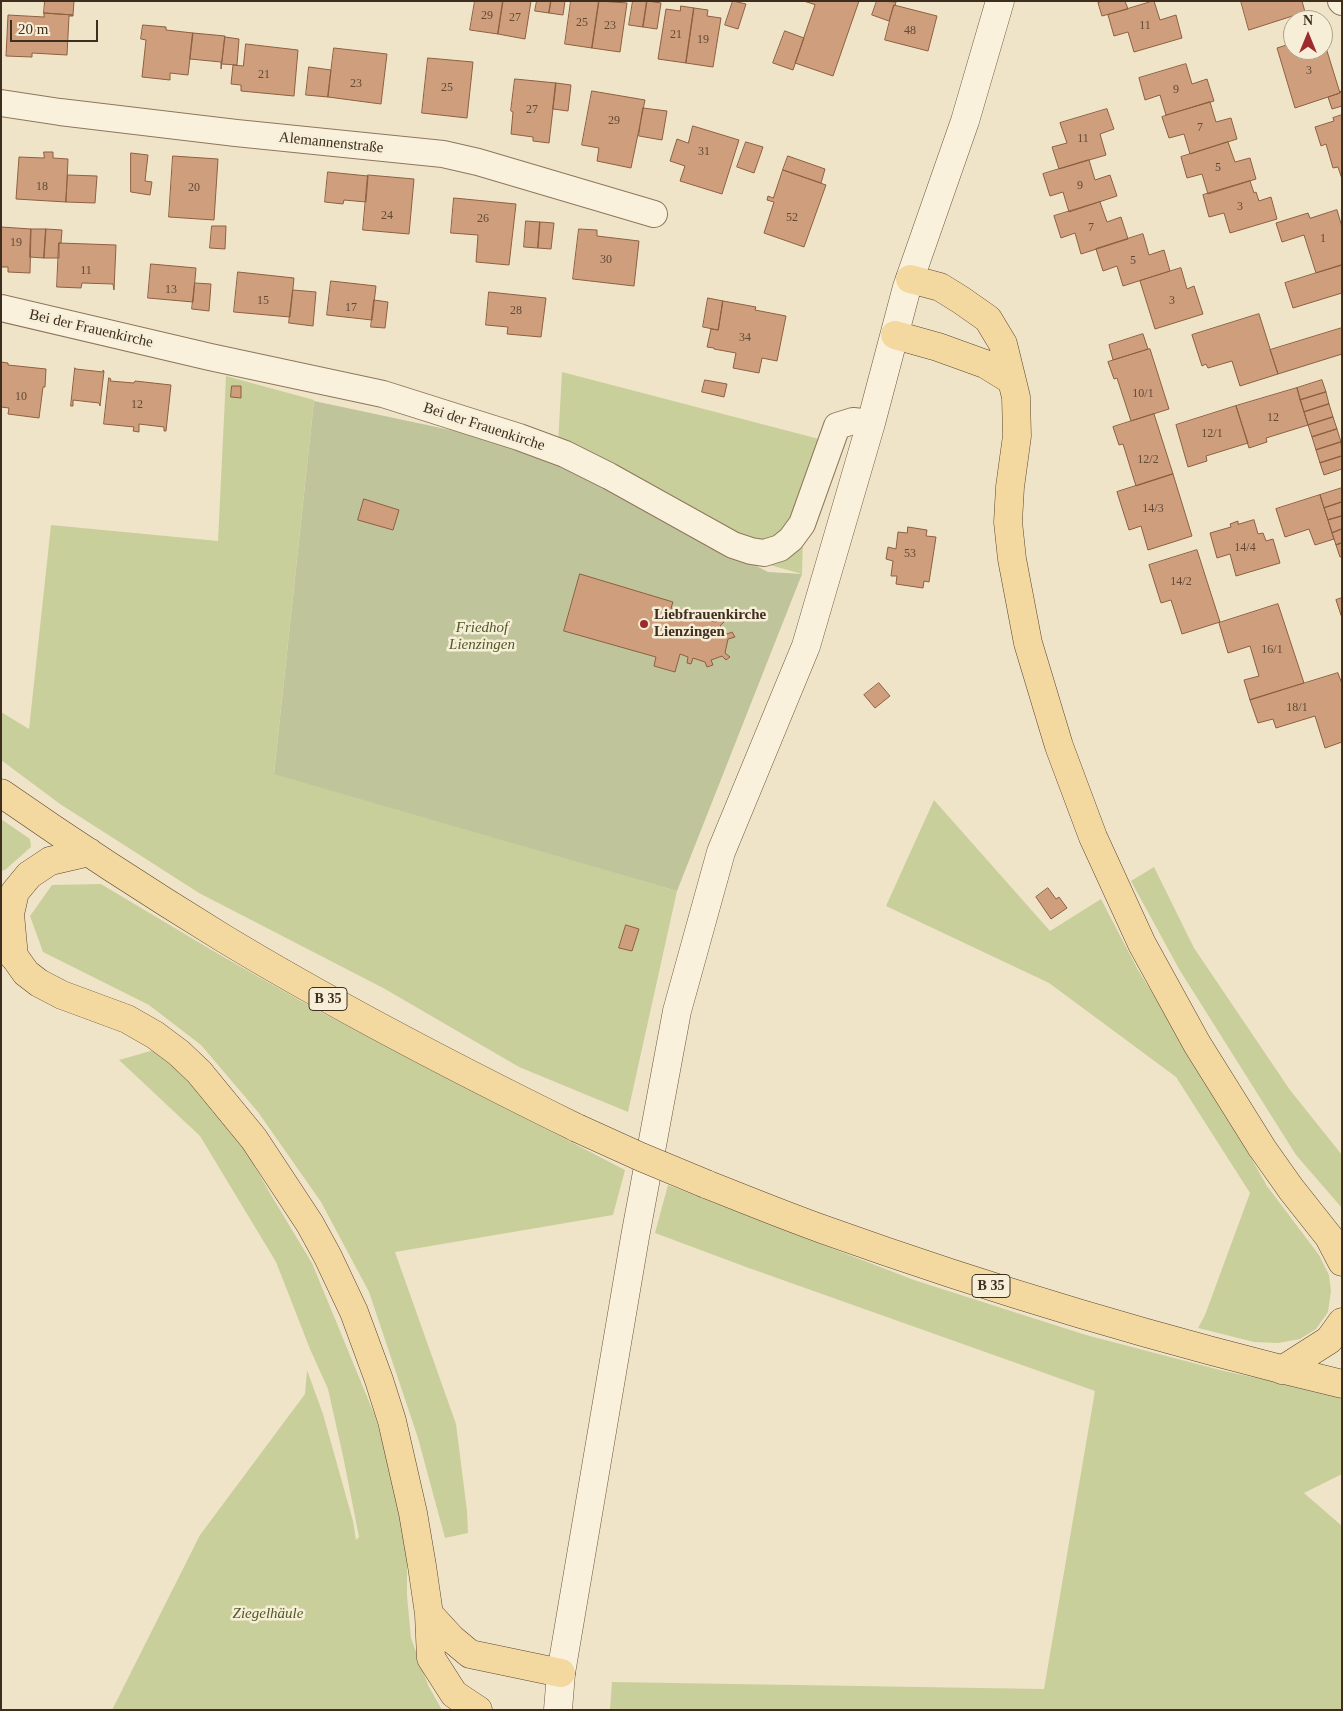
<!DOCTYPE html>
<meta charset="utf-8">
<style>
body{margin:0}
#map{position:relative;width:1343px;height:1711px;overflow:hidden;background:#f0e4c8;font-family:"Times New Roman",serif}
canvas{display:block}
.frame{position:absolute;inset:0;border:2px solid #3d2e20;pointer-events:none}
.north{position:absolute;left:1283px;top:10px;width:50px;height:50px;box-sizing:border-box;background:#f7eed8;border:1px solid #ada18e;border-radius:50%;rotate:0deg;font-size:14px;font-weight:700;line-height:20px;text-align:center;color:#3d2e20}
.north::after{content:'';display:block;margin:auto;width:18px;height:22px;background:#9e2a2b;clip-path:polygon(50% 0,100% 100%,50% 72%,0 100%)}
.scale{position:absolute;left:10px;top:20px;width:88px;height:22px;box-sizing:border-box;border:2px solid #3d2e20;border-top:0;padding-left:6px;font-size:15px;line-height:18px;white-space:nowrap;color:#3d2e20;-webkit-text-stroke:4px #f7eed8;paint-order:stroke}
</style>
<div id="map">
<canvas width="1343" height="1711"></canvas>
<div class="frame"></div>
<div class="north">N</div>
<div class="scale">20 m</div>
</div>
<script>
const ctx = document.querySelector('canvas').getContext('2d');
ctx.lineJoin = 'round';
function fillPath(path, color) {
  ctx.fillStyle = color;
  ctx.fill(path, 'evenodd');
}
function stroke(path, color, width, dash) {
  ctx.strokeStyle = color;
  ctx.lineWidth = width;
  ctx.lineCap = dash ? 'butt' : 'round';
  ctx.setLineDash(dash || []);
  ctx.stroke(path);
}
function label(font, color, halo, rows, align = 'center') {
  ctx.font = font + ' "Times New Roman",serif';
  ctx.lineWidth = 5;
  ctx.setLineDash([]);
  ctx.textBaseline = 'middle';
  ctx.strokeStyle = halo;
  ctx.fillStyle = color;
  for (const [text, x, y, turn = 0] of rows) {
    ctx.save();
    ctx.translate(x, y);
    ctx.rotate((+turn || 0) * Math.PI / 180);
    ctx.textAlign = isNaN(turn) ? turn : align;
    if (halo) ctx.strokeText(text, 0, 0);
    ctx.fillText(text, 0, 0);
    ctx.restore();
  }
}
fillPath(new Path2D(`
 M562 372 823 440 804 502 802 574 741 557 557 462Z
 M226 376 314 400 274 773 677 891 628 1112 519 1067 385 989 199 893 60 804 1 760V712L29 729 51 525 218 541Z
 M934 800 1050 931 1101 899 1138 970 1212 1089 1267 1186 1319 1255 1329 1275 1331 1291 1328 1312 1316 1329 1300 1339 1278 1343 1254 1342 1198 1328 1205 1315 1250 1193 1176 1077 1049 983 886 906Z
 M1 819 30 839 31 847 5 870 1 871Z
 M1154 867 1194 948 1290 1090 1342 1155V1208L1296 1155 1179 969 1131 881Z
 M101 884 215 952 315 1009 625 1170 613 1215 395 1252 456 1424 467 1511 468 1533 445 1538 418 1438 369 1292 321 1202 258 1112 201 1045 149 1005 43 952 30 916 52 885Z
 M154 1050 196 1086 237 1135 271 1195 312 1263 375 1416 394 1482 407 1551V1596L411 1638 428 1685 442 1710H112L200 1535 305 1394 307 1370 323 1414 353 1521 356 1540 359 1537 343 1456 328 1389 310 1349 276 1262 200 1136 119 1060Z
 M668 1185 914 1280 1086 1335 1224 1371 1342 1396V1474L1304 1493 1342 1526V1710H610L612 1682 1044 1689 1095 1391 746 1267 655 1233Z`), '#c9cf9b');
fillPath(new Path2D(`
 M314 401 474 435 557 462 768 572 802 574 677 891 274 774Z`), '#bfc49a');
const building = new Path2D(`
 M45 1H74L73 15 44 13Z
 M475 1H503L498 34 470 30Z
 M503 1H531L525 39 498 34Z
 M537 1H551L549 13 535 11Z
 M551 1H565L563 15 549 13Z
 M571 1H599L592 48 565 44Z
 M599 1 627 3 620 52 592 48Z
 M633 1H647L643 27 629 25Z
 M647 1 661 3 657 29 643 27Z
 M733 1 746 4 738 29 725 25Z
 M804 1H859L833 76 795 63 815 5Z
 M877 1 896 2 895 6 894 5 889 21 872 15Z
 M1103 1H1125L1128 9 1102 16 1098 3Z
 M1154 1 1160 20 1176 15 1182 38 1134 52 1128 32 1114 36 1108 15Z
 M1241 1H1302L1305 12 1249 30Z
 M894 5 937 16 928 51 885 40Z
 M681 6 694 8 686 63 658 59 666 9 680 11Z
 M694 8 708 10 707 16 721 18 713 67 686 63Z
 M44 13 73 15V16H69L67 55 32 53V57L6 56 8 15 44 17Z
 M143 25 166 27V30L193 33 188 75 170 73V80L142 77 146 40 141 39Z
 M1293 30V43L1288 45 1284 32Z
 M785 31 804 38 793 70 773 63Z
 M193 33 225 36 221 69V62L190 59Z
 M225 37 239 39 237 65 222 64Z
 M1323 38 1340 93 1295 108 1277 48 1293 43V50H1323Z
 M246 44 298 50 294 96 241 91V85L231 84 233 65 243 66Z
 M334 48 387 54 381 104 328 97Z
 M428 58 473 62 467 118 422 113Z
 M1186 64 1192 84 1207 79 1214 101 1166 115 1160 95 1145 100 1139 78Z
 M309 67 331 70 328 97 306 95Z
 M515 79 556 83 549 143 533 141V137L511 134 513 112 511 111Z
 M556 83 571 85 568 111 553 109Z
 M592 91 645 100 631 168 597 161 599 148 582 145Z
 M1342 91V106L1332 109 1328 97 1340 93V92Z
 M1210 102 1216 122 1231 118 1237 139 1190 154 1184 134 1169 138 1162 117Z
 M643 108 667 111 662 140 639 136Z
 M1107 109 1114 129 1100 134 1106 155 1059 169 1052 147 1067 143 1060 123Z
 M1342 115V179L1338 167 1333 168 1326 144 1321 146 1315 127 1334 121 1333 118Z
 M693 126 739 140 722 194 680 181 685 166 670 161 677 139 688 143Z
 M746 142 763 147 754 173 737 167Z
 M1228 142 1235 162 1250 158 1256 179 1208 194 1202 174 1187 178 1181 157Z
 M44 152H53V158L68 159 66 202 16 199 19 157 44 158Z
 M131 153 148 155 145 181 152 182 150 195 131 192Z
 M173 156 218 159 214 220 169 217Z
 M788 156 825 169 821 183 783 170Z
 M1089 160 1095 180 1110 175 1117 196 1069 212 1063 192 1050 196 1043 174Z
 M783 170 826 185 804 247 764 233 774 202 767 200 768 196 773 198Z
 M328 172 368 176 366 202 344 200 343 204 325 202Z
 M68 175 97 176 95 203 66 202Z
 M368 175 414 179 409 234 363 230Z
 M1250 181 1254 193 1256 192 1259 201 1271 197 1277 219 1230 233 1224 213 1209 217 1203 195Z
 M454 198 516 204 509 265 476 262 478 235 451 233Z
 M1100 202 1107 222 1121 217 1128 239 1081 254 1075 233 1061 238 1054 216Z
 M1337 210 1342 227V265L1316 273 1304 235 1282 242 1276 223 1308 213 1310 218Z
 M526 221 540 222 538 248 524 247Z
 M540 222 554 223 551 249 538 248Z
 M212 226H226L225 249 210 248Z
 M1 227 31 229 30 273 8 272V267H1Z
 M31 229H46L44 258 30 257Z
 M46 229 62 230 61 243H59V258H44Z
 M579 229 597 230V236L639 241 634 286 573 279Z
 M1143 234 1149 255 1164 250 1170 271 1123 286 1117 266 1103 271 1096 249Z
 M59 243 116 245 114 290 113 284 82 283 81 288 57 287Z
 M151 264 196 268 193 302 148 298Z
 M1342 265V293L1293 308 1285 283Z
 M1181 268 1187 289 1194 286 1203 314 1155 329 1140 281Z
 M238 272 294 278 290 317 234 312Z
 M331 281 376 286 372 320 327 315Z
 M195 283 211 284 209 311 192 309Z
 M293 290 316 292 313 326 289 323Z
 M489 292 546 298 541 337 507 334 508 327 486 325Z
 M708 298 723 301 718 330 703 327Z
 M374 300 388 302 385 328 371 327Z
 M723 301 756 307 755 310 786 316 777 361 762 358 759 373 733 368 736 353 714 349V348L707 347 711 329 718 330Z
 M1259 314 1278 374 1240 386 1232 361 1208 368 1206 364 1202 366 1192 335Z
 M1342 328V354L1278 374 1270 350Z
 M1143 334 1148 349 1113 360 1109 345Z
 M1150 349 1169 409 1131 421 1117 378 1114 379 1108 362Z
 M1 362 8 363V365L46 369 45 387H43L39 418 8 414 9 408 1 407Z
 M75 368 76 369 103 372V370L104 371 100 406 99 403 73 400V406H71Z
 M109 378 111 379 110 381 134 383 135 381 171 385 166 431H164V427L139 424V432L133 431 134 427 104 424Z
 M705 380 727 384 724 397 702 392Z
 M1322 380 1326 392 1300 400 1297 388Z
 M232 386H241V398L231 397Z
 M1297 388 1308 425 1266 438 1267 442 1249 448 1236 406Z
 M1326 392 1329 404 1304 412 1300 400Z
 M1329 404 1333 417 1308 425 1304 412Z
 M1236 406 1248 443 1206 456 1207 461 1188 467 1176 425Z
 M1154 414 1173 474 1136 486 1123 444 1119 445 1113 427Z
 M1333 417 1337 429 1312 437 1308 425Z
 M1337 429 1341 442 1316 450 1312 437Z
 M1341 442 1342 456 1320 463 1316 450Z
 M1342 456V469L1324 475 1320 463Z
 M1173 474 1192 536 1148 550 1141 526 1129 530 1117 492Z
 M1342 488V502L1324 508 1320 495Z
 M1320 495 1334 539 1315 545 1309 529 1285 537 1276 509Z
 M364 499 399 510 393 530 358 520Z
 M1342 502V516L1328 520 1324 508Z
 M1342 516V529L1332 533 1328 520Z
 M1254 520 1258 534 1263 533 1266 541 1273 539 1280 563 1236 576 1230 554 1217 558 1210 533 1231 527 1230 524 1238 521V524Z
 M908 527 927 530 926 536 936 537 929 582 924 581 923 588 896 584 897 576H891L893 561 886 559 888 547 896 549 898 532 907 533Z
 M1342 529V543L1336 545 1332 533Z
 M1342 543V557H1340L1336 545Z
 M1197 550 1220 622 1182 634 1171 600 1161 603 1149 565Z
 M580 574 673 602 671 608 683 612 685 607 690 608 688 614 699 617 700 611 706 612 704 619 716 622 720 618 724 622 720 626 727 634 732 632 735 637 728 639 725 653 730 657 726 660 722 656 711 660 713 665 707 667 705 662 693 658 691 664 687 663 688 657 680 654 675 672 654 666 656 657 564 631Z
 M1342 598V618L1336 600Z
 M1278 604 1304 683 1250 700 1244 680 1259 676 1250 646 1228 653 1219 623Z
 M1338 673 1342 684V742L1325 748 1315 716 1276 728 1273 719 1258 723 1250 700Z
 M879 683 890 696 875 708 864 695Z
 M1048 888 1056 899 1059 897 1067 908 1051 919 1036 897Z
 M626 925 639 929 632 951 619 948Z`);
fillPath(building, '#cf9f7d');
stroke(building, '#8d5f41', 1);
const minor = new Path2D(`
 M1341 1 1342 2
 M1 103 60 112 236 133 443 154 478 162 654 214
 M1 308 210 357 383 394 519 437 565 454 609 476 733 545 751 551 764 553 780 548 791 539 802 524 837 426 853 421 871 423`);
const secondary = new Path2D(`
 M558 1710 561 1673 635 1237 677 1011 721 852 806 646 871 423 907 287 965 121 1000 1`);
const primary = new Path2D(`
 M910 279 940 287 961 300 988 319 1003 344 1016 397 1017 436 1010 487 1008 522 1012 559 1028 643 1059 746 1093 837 1142 944 1197 1044 1262 1148 1291 1189 1329 1237 1342 1262
 M895 335 938 347 985 364 1011 380
 M1 793C74 844 148 892 223 938 337 1007 457 1069 577 1128
 M1 938 26 973 39 983 62 995 127 1019 155 1035 179 1053 199 1072 254 1139 310 1224 328 1257 354 1312 379 1380 392 1421 413 1513 422 1566 429 1614 431 1658 454 1694 478 1710
 M14 957 10 914 15 892 29 875 50 861 89 852
 M706 1184C744 1199 783 1215 822 1229 992 1290 1166 1342 1342 1384
 M1282 1370 1329 1340 1342 1322
 M429 1614 452 1639 470 1654 561 1673`);
stroke(minor, '#8d765c', 28);
stroke(secondary, '#6f573f', 29);
stroke(primary, '#5b4430', 29);
stroke(minor, '#faf1dc', 26);
stroke(secondary, '#faf1dc', 28);
stroke(primary, '#f3d9a0', 28);
const primaryBridge = new Path2D(`
 M577 1128 641 1157 706 1184`);
stroke(primaryBridge, '#5b4430', 29, []);
stroke(primaryBridge, '#f3d9a0', 28);
for (const [x, y, r, color] of [
 [644,624,5,"#9e2a2b"]
]) {
  const dot = new Path2D();
  dot.arc(x, y, r, 0, 2 * Math.PI);
  ctx.fillStyle = color;
  ctx.fill(dot);
  stroke(dot, '#f7eed8', 2);
}
label('12px', '#624a37', null, [
 ["29",487,16],
 ["27",515,18],
 ["25",582,23],
 ["23",610,26],
 ["11",1145,26],
 ["48",910,31],
 ["21",676,35],
 ["19",703,40],
 ["3",1309,71],
 ["21",264,75],
 ["23",356,84],
 ["25",447,88],
 ["9",1176,90],
 ["27",532,110],
 ["29",614,121],
 ["7",1200,128],
 ["11",1083,139],
 ["31",704,152],
 ["5",1218,168],
 ["9",1080,186],
 ["18",42,187],
 ["20",194,188],
 ["3",1240,207],
 ["24",387,216],
 ["52",792,218],
 ["26",483,219],
 ["7",1091,228],
 ["1",1323,239],
 ["19",16,243],
 ["30",606,260],
 ["5",1133,261],
 ["11",86,271],
 ["13",171,290],
 ["15",263,301],
 ["3",1172,301],
 ["17",351,308],
 ["28",516,311],
 ["34",745,338],
 ["10/1",1143,394],
 ["10",21,397],
 ["12",137,405],
 ["12",1273,418],
 ["12/1",1212,434],
 ["12/2",1148,460],
 ["14/3",1153,509],
 ["14/4",1245,548],
 ["53",910,554],
 ["14/2",1181,582],
 ["16/1",1272,650],
 ["18/1",1297,708]
]);
for (const [x, y, w] of [
 [328,999,38],
 [991,1286,38]
]) {
  const box = new Path2D();
  box.roundRect(x - w / 2, y - 11.5, w, 23, 4);
  ctx.fillStyle = '#f7eed8';
  ctx.fill(box);
  stroke(box, '#3d2e20', 1);
}
label('bold 14px', '#3d2e20', null, [
 ["B 35",328,999],
 ["B 35",991,1286]
]);
label('15px', '#3d2e20', '#f7eed8', [
 ["Alemannenstraße",331,143,6],
 ["Bei der Frauenkirche",91,329,13],
 ["Bei der Frauenkirche",484,427,18]
]);
label('bold 15px', '#3d2e20', '#f7eed8', [
 ["Liebfrauenkirche",654,615],
 ["Lienzingen",654,632]
], 'left');
label('italic 15px', '#4d5a26', '#f7eed8', [
 ["Friedhof",482,628],
 ["Lienzingen",482,645],
 ["Ziegelhäule",268,1614]
]);
</script>
